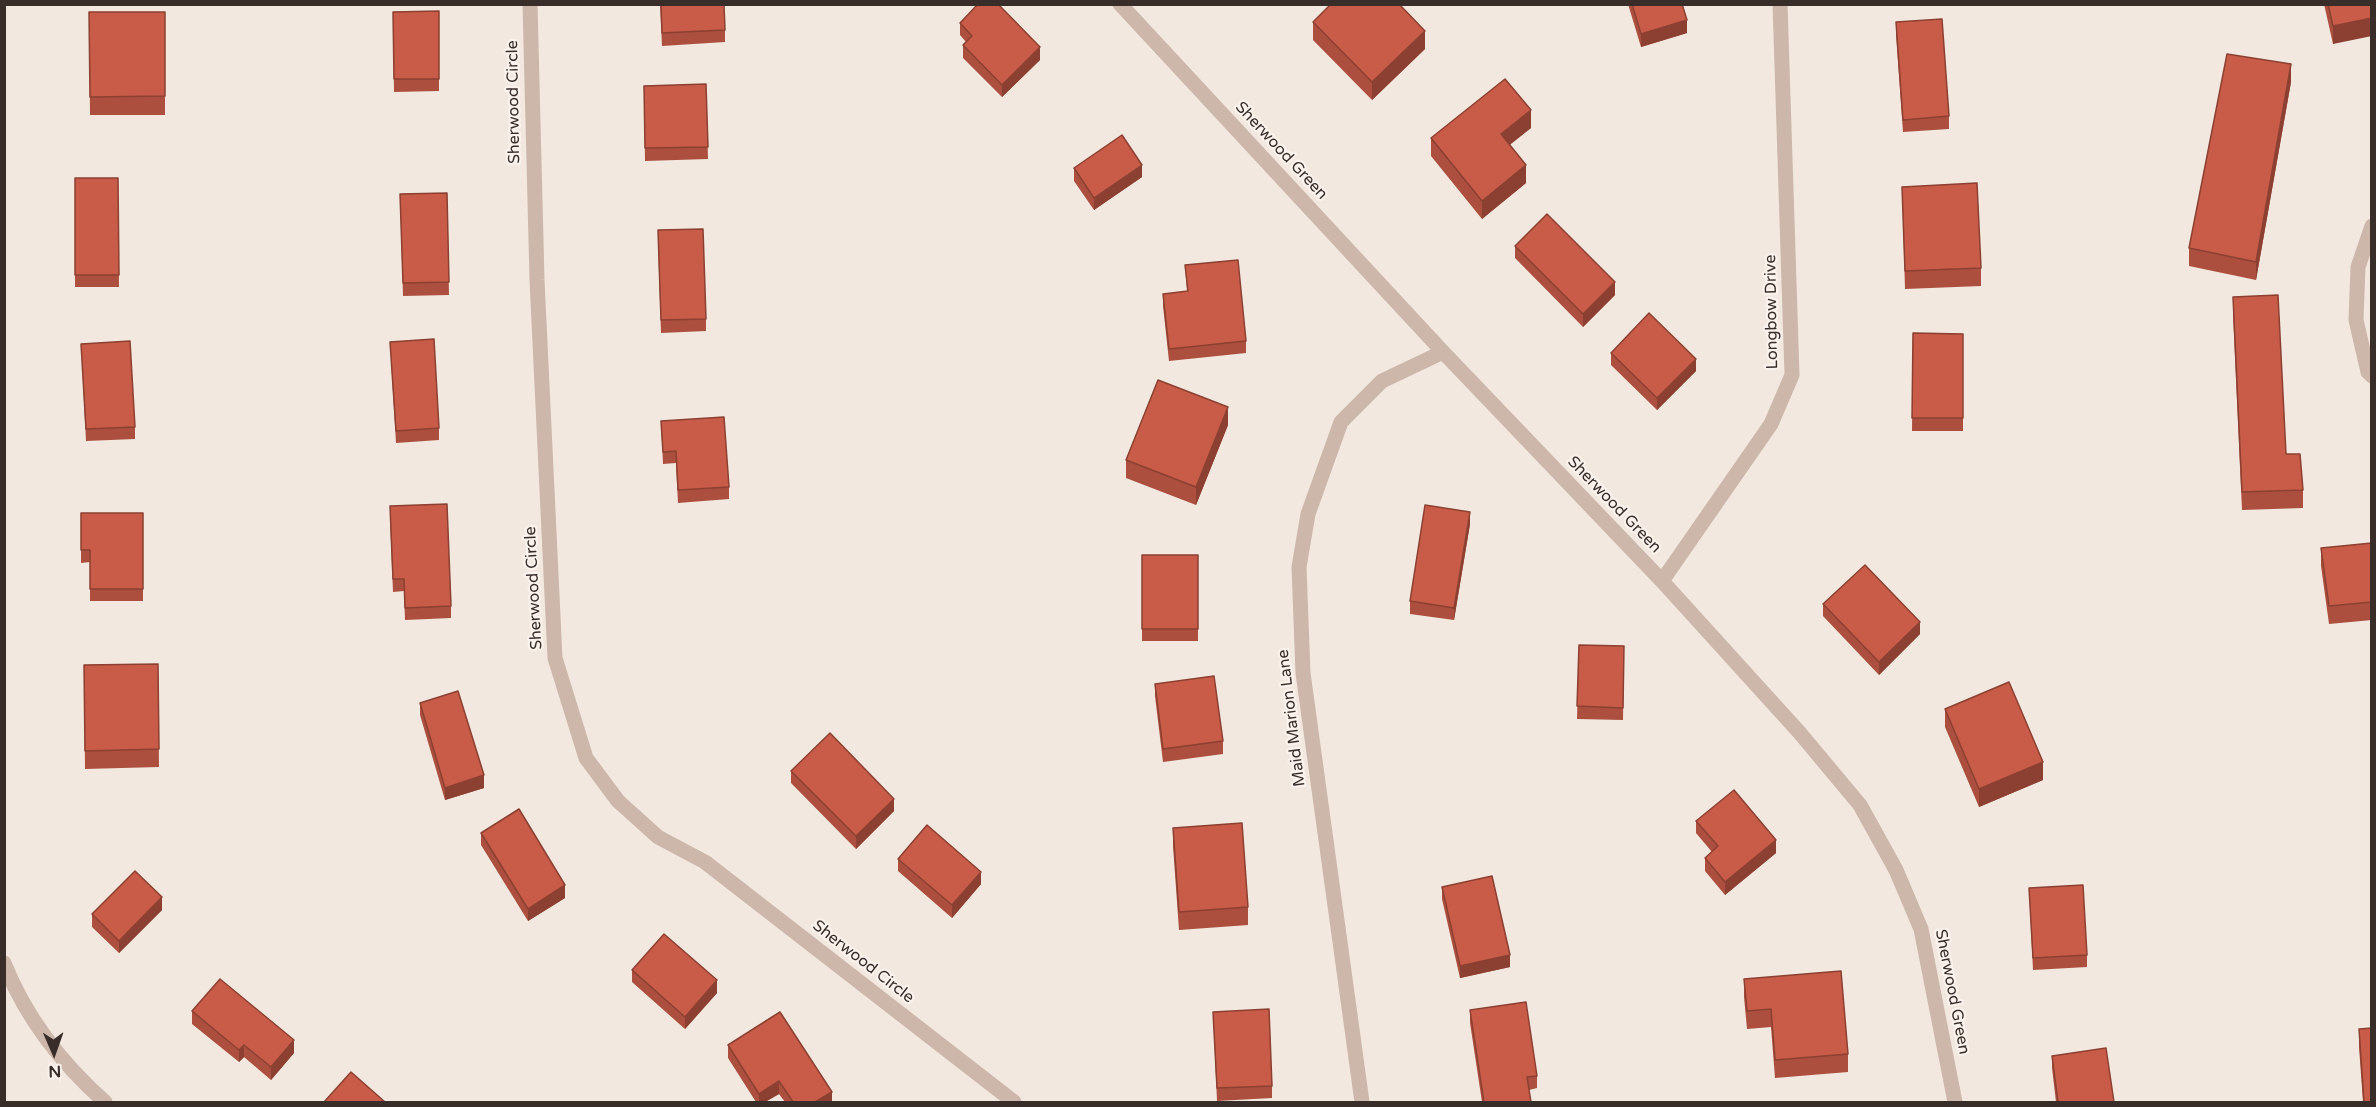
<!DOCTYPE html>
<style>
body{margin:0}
#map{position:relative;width:2376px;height:1107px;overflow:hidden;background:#f3e8df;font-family:"Varela Round",sans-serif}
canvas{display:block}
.frame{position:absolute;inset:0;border:6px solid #392d2a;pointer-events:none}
.north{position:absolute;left:24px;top:1023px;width:60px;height:60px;-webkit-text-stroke:4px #faf2ec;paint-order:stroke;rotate:178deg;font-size:16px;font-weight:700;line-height:24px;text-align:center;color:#392d2a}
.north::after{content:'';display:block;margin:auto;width:21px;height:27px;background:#392d2a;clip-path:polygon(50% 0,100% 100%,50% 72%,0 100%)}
</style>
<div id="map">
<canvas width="2376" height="1107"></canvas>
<div class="frame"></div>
<div class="north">N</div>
</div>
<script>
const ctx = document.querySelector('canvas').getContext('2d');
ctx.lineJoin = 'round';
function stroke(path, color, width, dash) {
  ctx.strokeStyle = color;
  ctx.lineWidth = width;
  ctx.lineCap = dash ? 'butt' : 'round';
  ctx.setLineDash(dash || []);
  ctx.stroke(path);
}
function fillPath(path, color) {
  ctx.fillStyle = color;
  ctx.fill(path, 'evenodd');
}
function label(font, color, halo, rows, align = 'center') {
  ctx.font = font + ' "Varela Round",sans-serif';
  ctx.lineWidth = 4.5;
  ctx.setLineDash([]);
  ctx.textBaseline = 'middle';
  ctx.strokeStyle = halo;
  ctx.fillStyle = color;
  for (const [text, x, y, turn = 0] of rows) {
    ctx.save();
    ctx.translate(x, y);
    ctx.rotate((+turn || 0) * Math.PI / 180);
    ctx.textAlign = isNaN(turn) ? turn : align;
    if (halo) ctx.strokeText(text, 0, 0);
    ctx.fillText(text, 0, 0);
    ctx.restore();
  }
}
stroke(new Path2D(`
 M530 4 537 280 555 658 586 758 618 801 658 837 705 862 1014 1102
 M1120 4 1443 352 1662 581 1799 732 1860 805 1896 870 1921 929 1955 1102
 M2372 226 2358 267 2356 320 2368 372 2372 376
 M1662 581 1771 424 1792 375 1780 4
 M4 963C26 1018 61 1063 105 1102
 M1362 1102 1303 673 1299 567 1308 514 1341 422 1382 381 1443 352`), '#ccb7aa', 15);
fillPath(new Path2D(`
 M660 4 725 30V42L662 46Z
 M1628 4H1682L1687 33 1641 47Z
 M2324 4H2372L2333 44Z
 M439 11V91L394 92 393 12Z
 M89 12H165V115H90Z
 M1313 22 1425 49 1372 100 1313 40Z
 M1896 22 1949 116V129L1903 132 1896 35Z
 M960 23 1040 60 1002 97 963 58V45L966 42 960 35Z
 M2291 82 2256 280 2189 266V248Z
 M706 84 708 159 645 161 644 86Z
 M1531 128 1510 144 1526 183 1482 219 1431 156V138Z
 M1074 168 1142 177 1094 210 1074 181Z
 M75 178H118L119 287H75Z
 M1902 187 1981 268V286L1905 289Z
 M447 193 449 295 403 296 400 194Z
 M658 243 706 319V331L661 333Z
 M1515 246 1615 295 1583 327 1515 258Z
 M1185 265 1246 341V353L1169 361 1163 306V294L1187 292Z
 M2233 297 2286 454 2303 490V508L2242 510 2233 315Z
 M1913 333 1963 334V431H1912Z
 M390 342 439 428V440L396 443Z
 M81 344 135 427V439L86 441Z
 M1611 353 1696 371 1657 410 1611 365Z
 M661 421 729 487V499L678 503 676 463 663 464Z
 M1228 425 1196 505 1126 478V460Z
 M81 513H143V601H90V562L81 563Z
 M390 519 451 606V618L405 620 404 591 393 592Z
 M1470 524 1454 620 1410 614V601Z
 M2372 543V620L2329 624 2321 566V548Z
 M1142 555H1198V641H1142Z
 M1823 604 1920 634 1879 675 1823 616Z
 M1579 645 1624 646 1623 720 1577 719Z
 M158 664 159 767 85 769 84 665Z
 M1155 684 1223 741V754L1163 762 1155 696Z
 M420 703 484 788 445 800 420 715Z
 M1945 709 2043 780 1979 807 1945 727Z
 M791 771 894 811 856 849 791 783Z
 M1696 821 1776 853 1725 895 1705 871V858L1712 852 1696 833Z
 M1173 828 1248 907V925L1179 930 1173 846Z
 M481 833 565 898 528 921 481 845Z
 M898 859 981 884 952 918 898 871Z
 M1442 887 1510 967 1460 978 1442 899Z
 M2029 888 2087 955V967L2033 970Z
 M162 910 119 953 92 927V914Z
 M632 970 717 993 685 1029 632 982Z
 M1744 979 1848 1054V1072L1775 1078 1771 1027 1747 1029 1744 997Z
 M1470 1010 1537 1076V1088L1529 1090 1531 1102H1482L1470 1023Z
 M192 1011 294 1053 271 1080 244 1057 239 1062 192 1024Z
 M1213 1012 1272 1086V1098L1217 1101Z
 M2359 1029 2372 1102H2363L2359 1047Z
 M728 1045 832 1102H785L779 1094 765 1102H756L728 1058Z
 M2052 1056 2114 1102H2056L2052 1068Z`), '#ac4f3e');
fillPath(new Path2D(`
 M2372 18V36L2333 44V26Z
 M1687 20V33L1641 47V34Z
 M1425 31V49L1372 100V82Z
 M1040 47V60L1002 97V85Z
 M2291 64V82L2256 280V262Z
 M1531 110V128L1501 152V134Z
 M1142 165V177L1094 210V198Z
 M1526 165V183L1482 219V201Z
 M1615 282V295L1583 327V314Z
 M1696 359V371L1657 410V398Z
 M1228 407V425L1196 505V487Z
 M1470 512V524L1454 620V608Z
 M1920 622V634L1879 675V662Z
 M2043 762V780L1979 807V789Z
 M484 775V788L445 800V788Z
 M894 799V811L856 849V836Z
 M1776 840V853L1725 895V882Z
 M981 872V884L952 918V905Z
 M565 885V898L528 921V909Z
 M162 897V910L119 953V941Z
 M1510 955V967L1460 978V966Z
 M717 980V993L685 1029V1017Z
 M294 1040V1053L271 1080V1067Z
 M244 1045V1057L239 1062V1050Z
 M779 1081V1094L765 1102H759V1094Z
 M832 1092V1102H815Z`), '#8c4032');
const building = new Path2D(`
 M661 4H724L725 30 662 33Z
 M978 4H998L1040 47 1002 85 963 45 972 36 960 23Z
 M1331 4H1399L1425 31 1372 82 1313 22Z
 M1632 4H1682L1687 20 1641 34Z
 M2328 4H2372V18L2333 26Z
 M439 11V79H394L393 12Z
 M89 12H165V96L90 97Z
 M1942 19 1949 116 1903 120 1896 22Z
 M2227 54 2291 64 2256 262 2189 248Z
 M1505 79 1531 110 1501 134 1526 165 1482 201 1431 138Z
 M706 84 708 147 645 148 644 86Z
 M1122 135 1142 165 1094 198 1074 168Z
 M75 178H118L119 275H75Z
 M1977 183 1981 268 1905 271 1902 187Z
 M447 193 449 282 403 283 400 194Z
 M1547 214 1615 282 1583 314 1515 246Z
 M703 229 706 319 661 320 658 230Z
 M1238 260 1246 341 1169 349 1163 294 1188 291 1185 265Z
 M2278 295 2286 454H2300L2303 490 2242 492 2233 297Z
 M1649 313 1696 359 1657 398 1611 353Z
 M1913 333 1963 334V418H1912Z
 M434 339 439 428 396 431 390 342Z
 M130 341 135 427 86 429 81 344Z
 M1158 380 1228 407 1196 487 1126 460Z
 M724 417 729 487 678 490 676 451 663 452 661 421Z
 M447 504 451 606 405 608 404 579H393L390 506Z
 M1425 505 1470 512 1454 608 1410 601Z
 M81 513H143V589H90V550H81Z
 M2372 543V602L2329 606 2321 548Z
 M1142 555H1198V629H1142Z
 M1865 565 1920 622 1879 662 1823 604Z
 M1579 645 1624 646 1623 708 1577 706Z
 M158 664 159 749 85 751 84 665Z
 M1214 676 1223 741 1163 749 1155 684Z
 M2009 682 2043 762 1979 789 1945 709Z
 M458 691 484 775 445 788 420 703Z
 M830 733 894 799 856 836 791 771Z
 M1734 790 1776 840 1725 882 1705 858 1718 846 1696 821Z
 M519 809 565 885 528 909 481 833Z
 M1242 823 1248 907 1179 912 1173 828Z
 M927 825 981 872 952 905 898 859Z
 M135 871 162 897 119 941 92 914Z
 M1492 876 1510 955 1460 966 1442 887Z
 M2083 885 2087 955 2033 958 2029 888Z
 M664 934 717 980 685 1017 632 970Z
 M1841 971 1848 1054 1775 1060 1771 1009 1747 1011 1744 979Z
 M220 979 294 1040 271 1067 244 1045 239 1050 192 1011Z
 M1526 1002 1537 1076 1527 1077 1531 1102H1484L1470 1010Z
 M1269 1009 1272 1086 1217 1088 1213 1012Z
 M780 1012 832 1092 815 1102H793L779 1081 759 1094 728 1045Z
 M2372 1028V1102H2364L2359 1029Z
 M2106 1048 2114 1102H2058L2052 1056Z
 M351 1072 385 1102H324Z`);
fillPath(building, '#c85c48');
stroke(building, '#8c4032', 1.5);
label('16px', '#392d2a', '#faf2ec', [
 ["Sherwood Circle",514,102,-91],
 ["Sherwood Green",1281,151,47],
 ["Longbow Drive",1772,312,-91],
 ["Sherwood Green",1614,505,46],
 ["Sherwood Circle",534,588,-93],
 ["Maid Marion Lane",1292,718,-97],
 ["Sherwood Circle",863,962,38],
 ["Sherwood Green",1952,992,79]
]);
</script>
